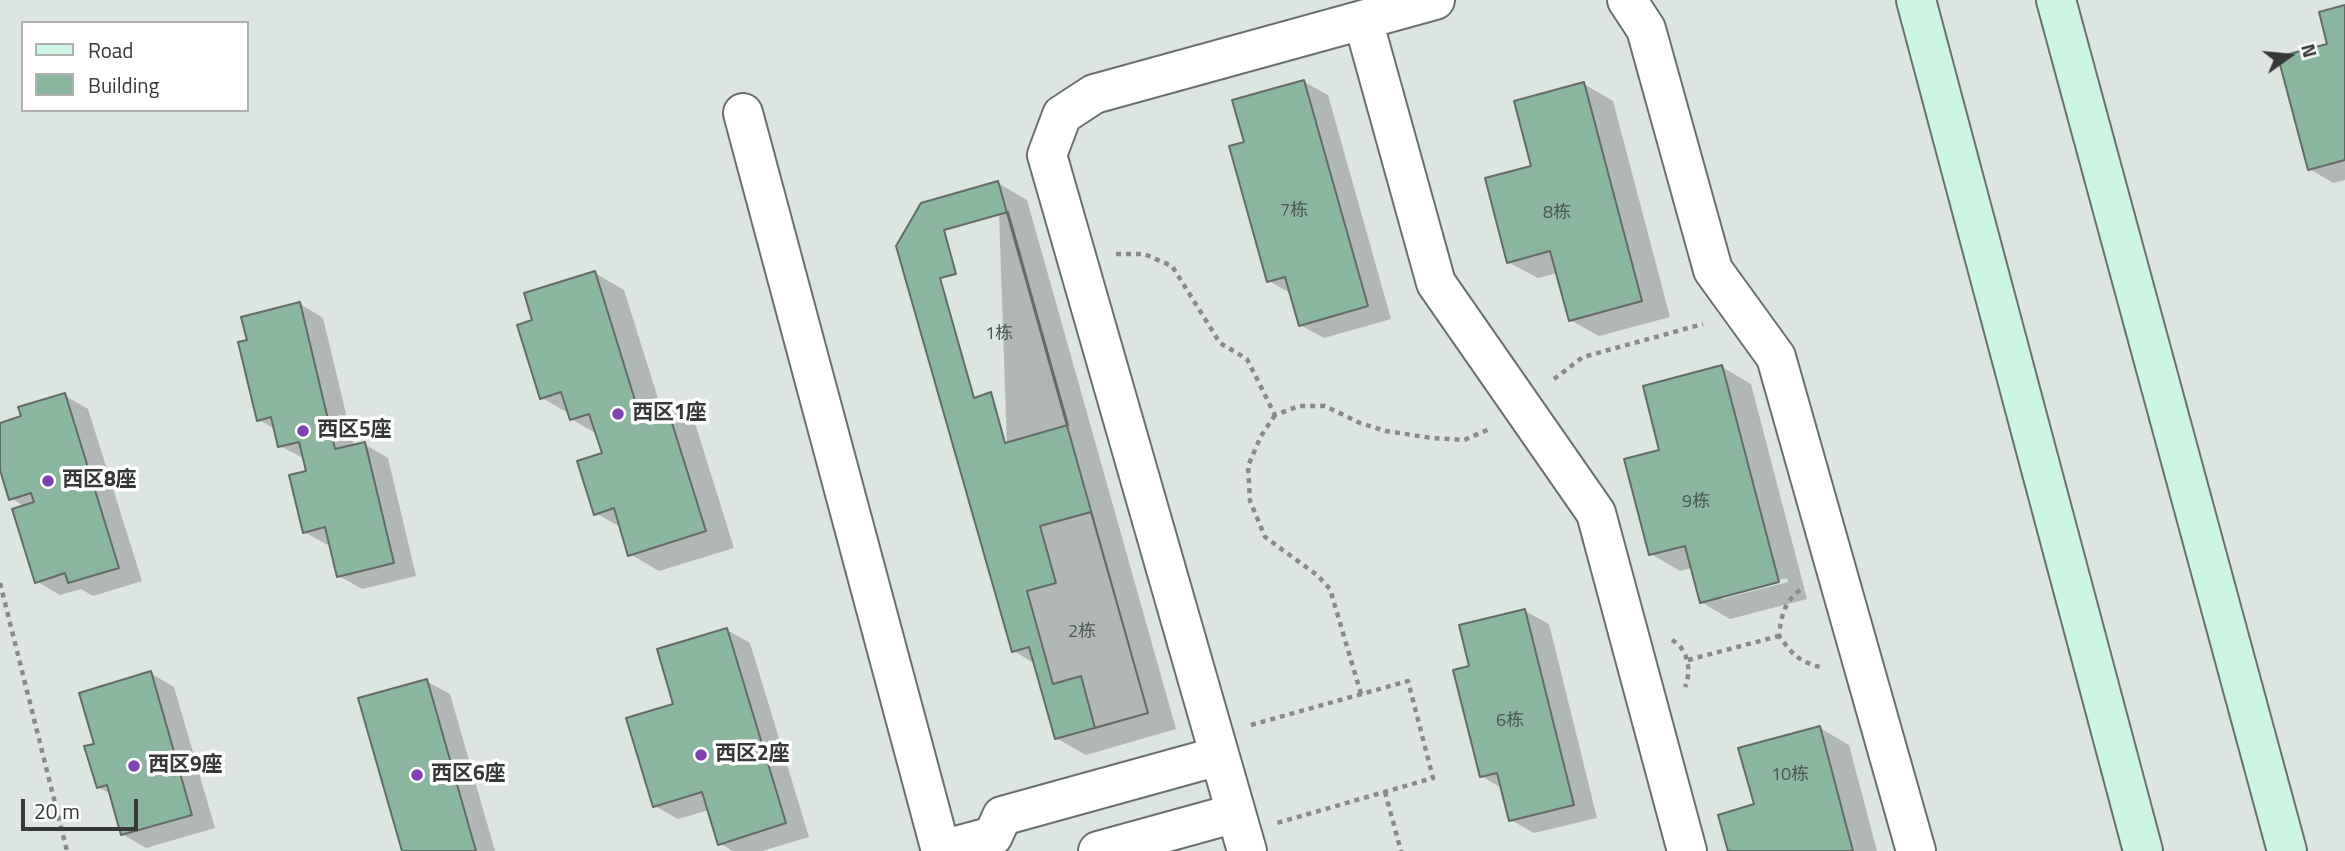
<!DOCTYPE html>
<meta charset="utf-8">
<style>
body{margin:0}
#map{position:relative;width:2345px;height:851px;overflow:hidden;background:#dde5e1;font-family:"Titillium Web",sans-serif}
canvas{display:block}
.legend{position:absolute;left:21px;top:21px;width:228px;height:91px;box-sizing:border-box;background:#fff;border:2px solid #afb0af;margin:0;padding:9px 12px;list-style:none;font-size:21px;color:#363938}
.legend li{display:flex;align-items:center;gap:14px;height:35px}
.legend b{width:35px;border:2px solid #afb0af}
.north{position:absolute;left:2254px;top:21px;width:70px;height:70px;-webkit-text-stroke:5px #fff;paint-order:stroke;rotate:75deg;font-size:19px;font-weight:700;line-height:28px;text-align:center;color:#363938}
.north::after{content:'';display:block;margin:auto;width:24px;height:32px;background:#363938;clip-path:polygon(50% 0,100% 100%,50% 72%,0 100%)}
.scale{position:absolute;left:21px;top:799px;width:117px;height:32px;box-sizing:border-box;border:4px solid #363938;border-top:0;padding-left:9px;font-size:21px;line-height:24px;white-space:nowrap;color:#363938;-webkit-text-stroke:5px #fff;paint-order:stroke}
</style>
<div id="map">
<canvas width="2345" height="851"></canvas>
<ul class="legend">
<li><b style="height:9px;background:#ccf5e4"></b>Road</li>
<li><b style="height:19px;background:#8ab69f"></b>Building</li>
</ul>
<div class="north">N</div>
<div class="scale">20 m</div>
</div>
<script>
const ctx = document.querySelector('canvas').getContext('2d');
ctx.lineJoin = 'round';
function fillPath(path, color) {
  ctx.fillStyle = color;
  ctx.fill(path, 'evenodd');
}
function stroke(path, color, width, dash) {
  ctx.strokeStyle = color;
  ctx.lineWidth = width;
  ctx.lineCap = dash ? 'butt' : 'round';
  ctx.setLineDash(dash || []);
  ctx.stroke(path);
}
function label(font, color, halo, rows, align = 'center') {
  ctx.font = font + ' "Titillium Web","Noto Sans SC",sans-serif';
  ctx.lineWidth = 7;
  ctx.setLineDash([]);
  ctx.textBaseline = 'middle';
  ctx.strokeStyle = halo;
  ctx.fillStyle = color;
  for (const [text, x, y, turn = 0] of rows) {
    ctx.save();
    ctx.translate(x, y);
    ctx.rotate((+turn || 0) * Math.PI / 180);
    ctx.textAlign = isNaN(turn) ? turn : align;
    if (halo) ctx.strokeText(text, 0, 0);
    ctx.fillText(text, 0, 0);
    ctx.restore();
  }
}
fillPath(new Path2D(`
 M2345 7V180L2333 183 2310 169 2329 45Z
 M1304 82 1328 95 1391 319 1324 338 1300 325 1292 294 1269 281 1246 144Z
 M1584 84 1613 101 1670 317 1599 336 1570 320 1558 273 1538 278 1508 262 1533 167Z
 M998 183 1027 200 1176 729 1086 755 1056 738 1035 664 1014 651Z
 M595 273 624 290 661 408 666 406 695 423 734 548 659 571 630 554 622 528 596 513 604 454 597 434 571 419 570 414 542 398 534 321Z
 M300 304 323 318 354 447 364 444 388 458 416 576 362 589 339 576 331 545H328L304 532 308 472 305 459 280 446 275 429 259 420 249 341Z
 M1722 367 1751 384 1807 599 1730 619 1701 602 1692 568 1680 571 1651 554 1661 451ZM1787 578 1788 582 1722 599V595Z
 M64 395 88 409 142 581 93 596 81 589 60 595 36 581 25 507 11 498 0 464V425L23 418Z
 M1525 611 1549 624 1597 818 1534 833 1511 820 1503 789 1481 776 1471 667Z
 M727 630 750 643 809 837 762 851H733L719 843 709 810 678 819 655 806 676 705Z
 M150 673 174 687 215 828 146 848 122 834 111 794 98 787 96 745Z
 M426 681 450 694 495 851H404Z
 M1820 728 1849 745 1877 851H1729L1756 806Z`), '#0003');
const building = new Path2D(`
 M2345 5V160L2308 170 2278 57 2327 44 2319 12Z
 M1304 80 1368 306 1299 326 1285 277 1267 282 1229 146 1244 142 1232 100Z
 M1584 82 1642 301 1569 321 1550 251 1507 263 1485 178 1531 166 1514 101Z
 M998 181 1148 713 1055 739 1029 647 1012 652 896 246 921 203Z
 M1008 212 1068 425 1005 443 991 392 974 398 940 278 956 274 944 230Z
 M595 271 639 413 666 404 706 531 628 556 614 508 594 515 577 461 602 453 589 414 570 420 561 392 540 399 517 325 532 320 524 293Z
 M300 302 335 449 365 442 394 563 337 577 325 527 303 533 289 475 306 471 299 442 278 447 271 417 257 421 238 342 247 340 241 317Z
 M1722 365 1779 582 1700 603 1685 546 1649 555 1624 459 1659 450 1643 386Z
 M65 393 119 568 68 583 65 573 35 583 12 509 34 502 31 493 9 500 0 470V423L21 416 18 407Z
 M1091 512 1148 713 1095 728 1081 676 1053 684 1027 591 1056 583 1040 526Z
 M1525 609 1574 805 1509 821 1497 773 1480 777 1453 670 1469 666 1459 625Z
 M727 628 786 823 718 845 702 792 653 807 626 718 673 704 657 649Z
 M151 671 192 815 121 835 107 785 97 788 84 746 94 744 79 693Z
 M427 679 476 851H402L358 698Z
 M1820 726 1853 851H1728L1718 815 1754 804 1738 748Z`);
fillPath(building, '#8ab69f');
stroke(building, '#646b67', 2);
const street = new Path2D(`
 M1627 0 1646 29 1713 270 1776 357 1916 851
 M1363 20 1436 283 1596 513 1687 851
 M743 113 941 851
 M941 850 993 836 1002 816 1219 756
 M1098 851 1236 813
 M1247 851 1047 155 1062 115 1094 94 1435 0`);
const secondary = new Path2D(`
 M1916 0 2143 851
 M2056 0 2287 851`);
stroke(street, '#69706c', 42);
stroke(secondary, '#69706c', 42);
stroke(new Path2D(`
 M1116 254H1144L1172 266 1220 343 1247 359 1275 415 1299 406H1325L1360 423 1386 431 1432 438 1464 440 1492 428
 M1554 379 1583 357 1703 324
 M1275 415 1261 436 1248 466 1250 501 1265 537 1317 575 1330 589 1361 694
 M0 583 67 851
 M1800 590C1784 602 1781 617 1779 636 1794 656 1799 662 1824 668
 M1672 640C1688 649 1692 670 1685 687
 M1688 660 1779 636
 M1251 725 1408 681 1433 778 1277 823
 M1385 792 1401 851`), '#878c8a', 4.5, [5, 5]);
stroke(street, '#fff', 38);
stroke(secondary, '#ccf5e4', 38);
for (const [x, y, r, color] of [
 [618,414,7,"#8041b5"],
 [303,431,7,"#8041b5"],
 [48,481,7,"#8041b5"],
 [701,755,7,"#8041b5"],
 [134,766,7,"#8041b5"],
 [417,775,7,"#8041b5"]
]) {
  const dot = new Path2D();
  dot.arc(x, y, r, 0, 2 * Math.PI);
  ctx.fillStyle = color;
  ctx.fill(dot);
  stroke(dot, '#fff', 2.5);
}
label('18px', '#4b5852', null, [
 ["7栋",1294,212],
 ["8栋",1557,214],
 ["1栋",999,335],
 ["9栋",1696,503],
 ["2栋",1082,633],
 ["6栋",1510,722],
 ["10栋",1790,776]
]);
label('bold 21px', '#363938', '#fff', [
 ["西区1座",632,414],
 ["西区5座",317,431],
 ["西区8座",62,481],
 ["西区2座",715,755],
 ["西区9座",148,766],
 ["西区6座",431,775]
], 'left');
</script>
